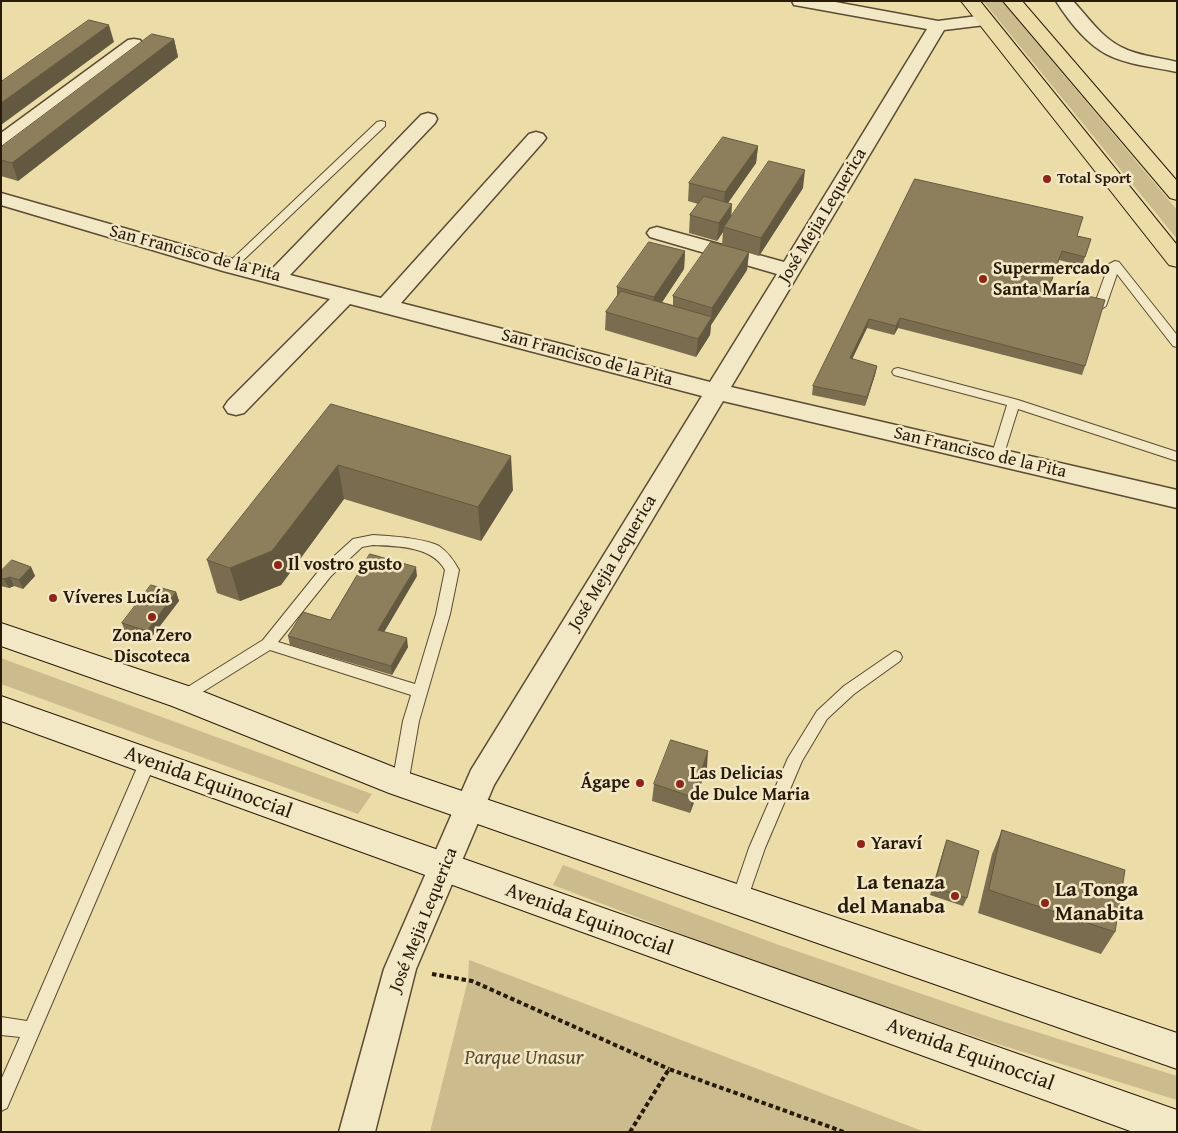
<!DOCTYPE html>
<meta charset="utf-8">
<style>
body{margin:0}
#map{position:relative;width:1178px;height:1133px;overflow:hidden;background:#ecdca8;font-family:"Gentium Book Plus",serif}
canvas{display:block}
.frame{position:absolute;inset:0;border:2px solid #291b0a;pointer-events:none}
</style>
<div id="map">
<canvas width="1178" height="1133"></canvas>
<div class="frame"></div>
</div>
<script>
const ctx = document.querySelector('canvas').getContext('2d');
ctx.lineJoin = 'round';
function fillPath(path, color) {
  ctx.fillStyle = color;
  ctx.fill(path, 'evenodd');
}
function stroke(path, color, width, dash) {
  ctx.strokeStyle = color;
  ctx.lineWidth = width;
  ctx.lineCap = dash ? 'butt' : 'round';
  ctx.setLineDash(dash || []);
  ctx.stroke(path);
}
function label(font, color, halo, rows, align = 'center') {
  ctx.font = font + ' "Gentium Book Plus",serif';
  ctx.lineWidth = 5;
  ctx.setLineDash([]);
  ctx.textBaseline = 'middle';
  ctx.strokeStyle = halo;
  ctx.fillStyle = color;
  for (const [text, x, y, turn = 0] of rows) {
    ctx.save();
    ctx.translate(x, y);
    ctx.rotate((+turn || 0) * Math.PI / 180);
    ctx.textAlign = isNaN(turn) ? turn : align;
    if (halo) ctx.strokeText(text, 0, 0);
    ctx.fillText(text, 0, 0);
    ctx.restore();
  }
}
fillPath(new Path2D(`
 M983 1H1002L1177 210V239Z
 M1 658 17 664 372 794 358 814 1 684Z
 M563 865 776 944 995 1019 1177 1076V1100L991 1042 767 967 553 885Z
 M469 960 925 1132H430L468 980Z`), '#cbbb8d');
const lane = new Path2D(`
 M381 121 385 122V126L235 268H227L225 266 227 264 377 122Z
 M1115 261 1119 262 1177 335V347L1173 346 1117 274 1106 306 1100 310 1096 309 1094 306 1109 264Z
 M898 368 1018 400 1177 452V461L1018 409 1003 457 1002 460H992L991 457 1007 405 894 375 892 372 894 369Z
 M373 535C391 536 423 538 439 546 448 552 454 561 459 570L450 614 419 721 408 784 406 789 400 791 394 789 392 784 403 721 411 695 270 650 188 701 183 703 178 701 176 697 178 693 263 640 321 568 353 539ZM373 545C397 546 432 546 445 570L436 614 415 684 278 642 331 576 362 547Z
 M895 651 900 653 902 657 900 661 854 694 827 719 802 761 765 848 745 906 739 909 733 906 731 901 749 848 788 758 817 711 844 686Z
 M148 754 153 756 156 761 7 1108 1 1111V1080L20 1037 1 1035V1017L27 1021 140 761 143 756Z`);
const street = new Path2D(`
 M792 1H830L938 21 985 15 991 16 994 20 991 24 985 25 944 30 731 387 1177 490V508L723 401 494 785 416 969 375 1132H339L384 969 471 770 702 396 350 304 244 413 236 415 228 413 224 407 228 401 330 299 223 271 1 205V193L271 270 421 115 428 113 435 115 437 119 435 123 290 275 381 298 529 134 536 132 543 134 546 138 543 142 401 303 710 382 777 274 650 237 647 233 650 229 657 227 784 262 927 29 800 6 794 5Z
 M1056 1H1073C1088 17 1101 37 1121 47 1138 56 1158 57 1177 62V72C1154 67 1127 65 1106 54 1086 43 1068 20 1056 1Z
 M134 39 140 40 143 44 140 48 8 146 1 148V133L128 40Z`);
const secondary = new Path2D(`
 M1 623 194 688 406 772 1177 1033V1069L389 793 172 706 1 646Z
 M1 696 1177 1110V1132H1133L1 721Z`);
const primary = new Path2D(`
 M961 1H980L1177 245V267L1169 265Z
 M1003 1H1022L1177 181V200L1170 198Z`);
stroke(lane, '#5a4b32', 2);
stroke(street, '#5a4b32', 3);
stroke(secondary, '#291b0a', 2);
stroke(primary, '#291b0a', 2);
stroke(new Path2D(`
 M432 974 472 981 669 1069
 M630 1132 669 1069 844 1132`), '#291b0a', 4, [4.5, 3]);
fillPath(lane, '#f3e8c6');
fillPath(street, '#f3e8c6');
fillPath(secondary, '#f3e8c6');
fillPath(primary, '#ecdca8');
fillPath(new Path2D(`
 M174 39 178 57 18 181 1 176V147Z
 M758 146 756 163 728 203 731 217 803 188 759 256 749 253 747 270 711 325 710 335 696 357 605 330 606 312 617 297V287L685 251 684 269 662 302 673 305V296L722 245 723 232 717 241 689 233 690 215 698 204 688 201 689 183Z
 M915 179 1077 236 1091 239 1082 266 1059 260 1050 287 1085 366 1082 375 898 328 894 335 867 328 852 359 877 366 875 375 865 406 812 395 813 386Z
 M331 404 513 490 481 541 344 499 281 585 240 601 217 593 207 560Z
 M31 567 35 576 23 589 14 586 9 588 1 586V571Z
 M417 576 384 632 408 647 392 675 290 645 288 636 330 620Z
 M176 592 179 601 150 639 125 632 122 623Z
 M707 768 690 813 652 801 654 784Z
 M1002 830 1115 932 1101 954 978 913 992 854Z
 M947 840 967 898 963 906 930 895 944 848Z`), '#7a6d4f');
fillPath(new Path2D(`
 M109 25 114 42 1 125V103Z
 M174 39 178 57 18 181 12 163Z
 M758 146 756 163 723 210 725 192Z
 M805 170 803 188 759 256 761 238Z
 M732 204 731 222 724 227 723 232 717 241 719 223Z
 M685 251 684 269 653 316 654 297Z
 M749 252 747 270 711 325 710 335 696 357 698 339 711 317 712 308Z
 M900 318 898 328 894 335 896 326Z
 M869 319 867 328 848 368 850 358Z
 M877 366 875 375 865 406 867 397Z
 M511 456 513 490 481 541 478 507Z
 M338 465 344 499 281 585 240 601 230 568Z
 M31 567 35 576 23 589 19 580Z
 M416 567 417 576 380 639 378 630Z
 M10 577 14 586 9 588 4 579Z
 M176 592 179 601 150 639 147 631Z
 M407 638 408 647 392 675 391 666Z
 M708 751 707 768 690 813 692 797Z`), '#635940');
const building = new Path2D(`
 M89 20 109 25 1 103V82Z
 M152 34 174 39 12 163 1 160V147Z
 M723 137 758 146 725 192 689 183Z
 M769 161 805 170 761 238 724 227Z
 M915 179 1083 217 1077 236 1091 239 1085 257 1062 251 1049 287 1105 300 1085 366 900 318 896 326 869 319 850 358 877 366 867 397 813 386Z
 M704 196 732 204 719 223 690 215Z
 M649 242 685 251 654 297 617 287Z
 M711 242 749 252 712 308 673 296Z
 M621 291 712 317 698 339 606 312Z
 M331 404 511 456 478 507 338 465 272 551 230 568 207 560Z
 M370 554 416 567 378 630 407 638 391 666 288 636 303 612 330 620Z
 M12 560 31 567 19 580 10 577 4 579 1 578V571Z
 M151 585 176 592 147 631 122 623Z
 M671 740 708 751 692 797 654 784Z
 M1002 830 1125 870 1115 932 989 890Z
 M947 840 979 851 967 898 934 887Z`);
fillPath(building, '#8e7f5c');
stroke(building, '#635940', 1);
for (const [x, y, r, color] of [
 [1047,179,5,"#8f2418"],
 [983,279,5,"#8f2418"],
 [278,565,5,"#8f2418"],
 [53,598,5,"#8f2418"],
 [152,617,5,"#8f2418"],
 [640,783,5,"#8f2418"],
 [680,784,5,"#8f2418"],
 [861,844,5,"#8f2418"],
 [955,896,5,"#8f2418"],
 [1045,903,5,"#8f2418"]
]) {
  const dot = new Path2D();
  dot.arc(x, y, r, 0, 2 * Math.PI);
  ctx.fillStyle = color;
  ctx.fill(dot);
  stroke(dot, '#f3e8c6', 2);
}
label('bold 15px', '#291b0a', '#f3e8c6', [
 ["Total Sport",1057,179]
], 'left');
label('18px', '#291b0a', '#f3e8c6', [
 ["José Mejia Lequerica",823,216,-59],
 ["San Francisco de la Pita",195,254,15],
 ["San Francisco de la Pita",587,358,15],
 ["San Francisco de la Pita",980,453,13],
 ["José Mejia Lequerica",613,563,-59],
 ["José Mejia Lequerica",424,920,-68]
]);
label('bold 18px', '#291b0a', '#f3e8c6', [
 ["Supermercado",993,269],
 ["Santa María",993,290],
 ["Il vostro gusto",288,565],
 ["Víveres Lucía",63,598],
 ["Zona Zero",152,636,"center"],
 ["Discoteca",152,657,"center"],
 ["Las Delicias",690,774],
 ["de Dulce Maria",690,795],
 ["Ágape",630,783,"right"],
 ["Yaraví",871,844]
], 'left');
label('21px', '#291b0a', '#f3e8c6', [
 ["Avenida Equinoccial",208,783,20],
 ["Avenida Equinoccial",589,920,20],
 ["Avenida Equinoccial",970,1055,20]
]);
label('bold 21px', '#291b0a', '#f3e8c6', [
 ["La tenaza",945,884],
 ["del Manaba",945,908],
 ["La Tonga",1055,891,"left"],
 ["Manabita",1055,915,"left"]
], 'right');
label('italic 21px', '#5a4b31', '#f3e8c6', [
 ["Parque Unasur",524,1059]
]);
</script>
